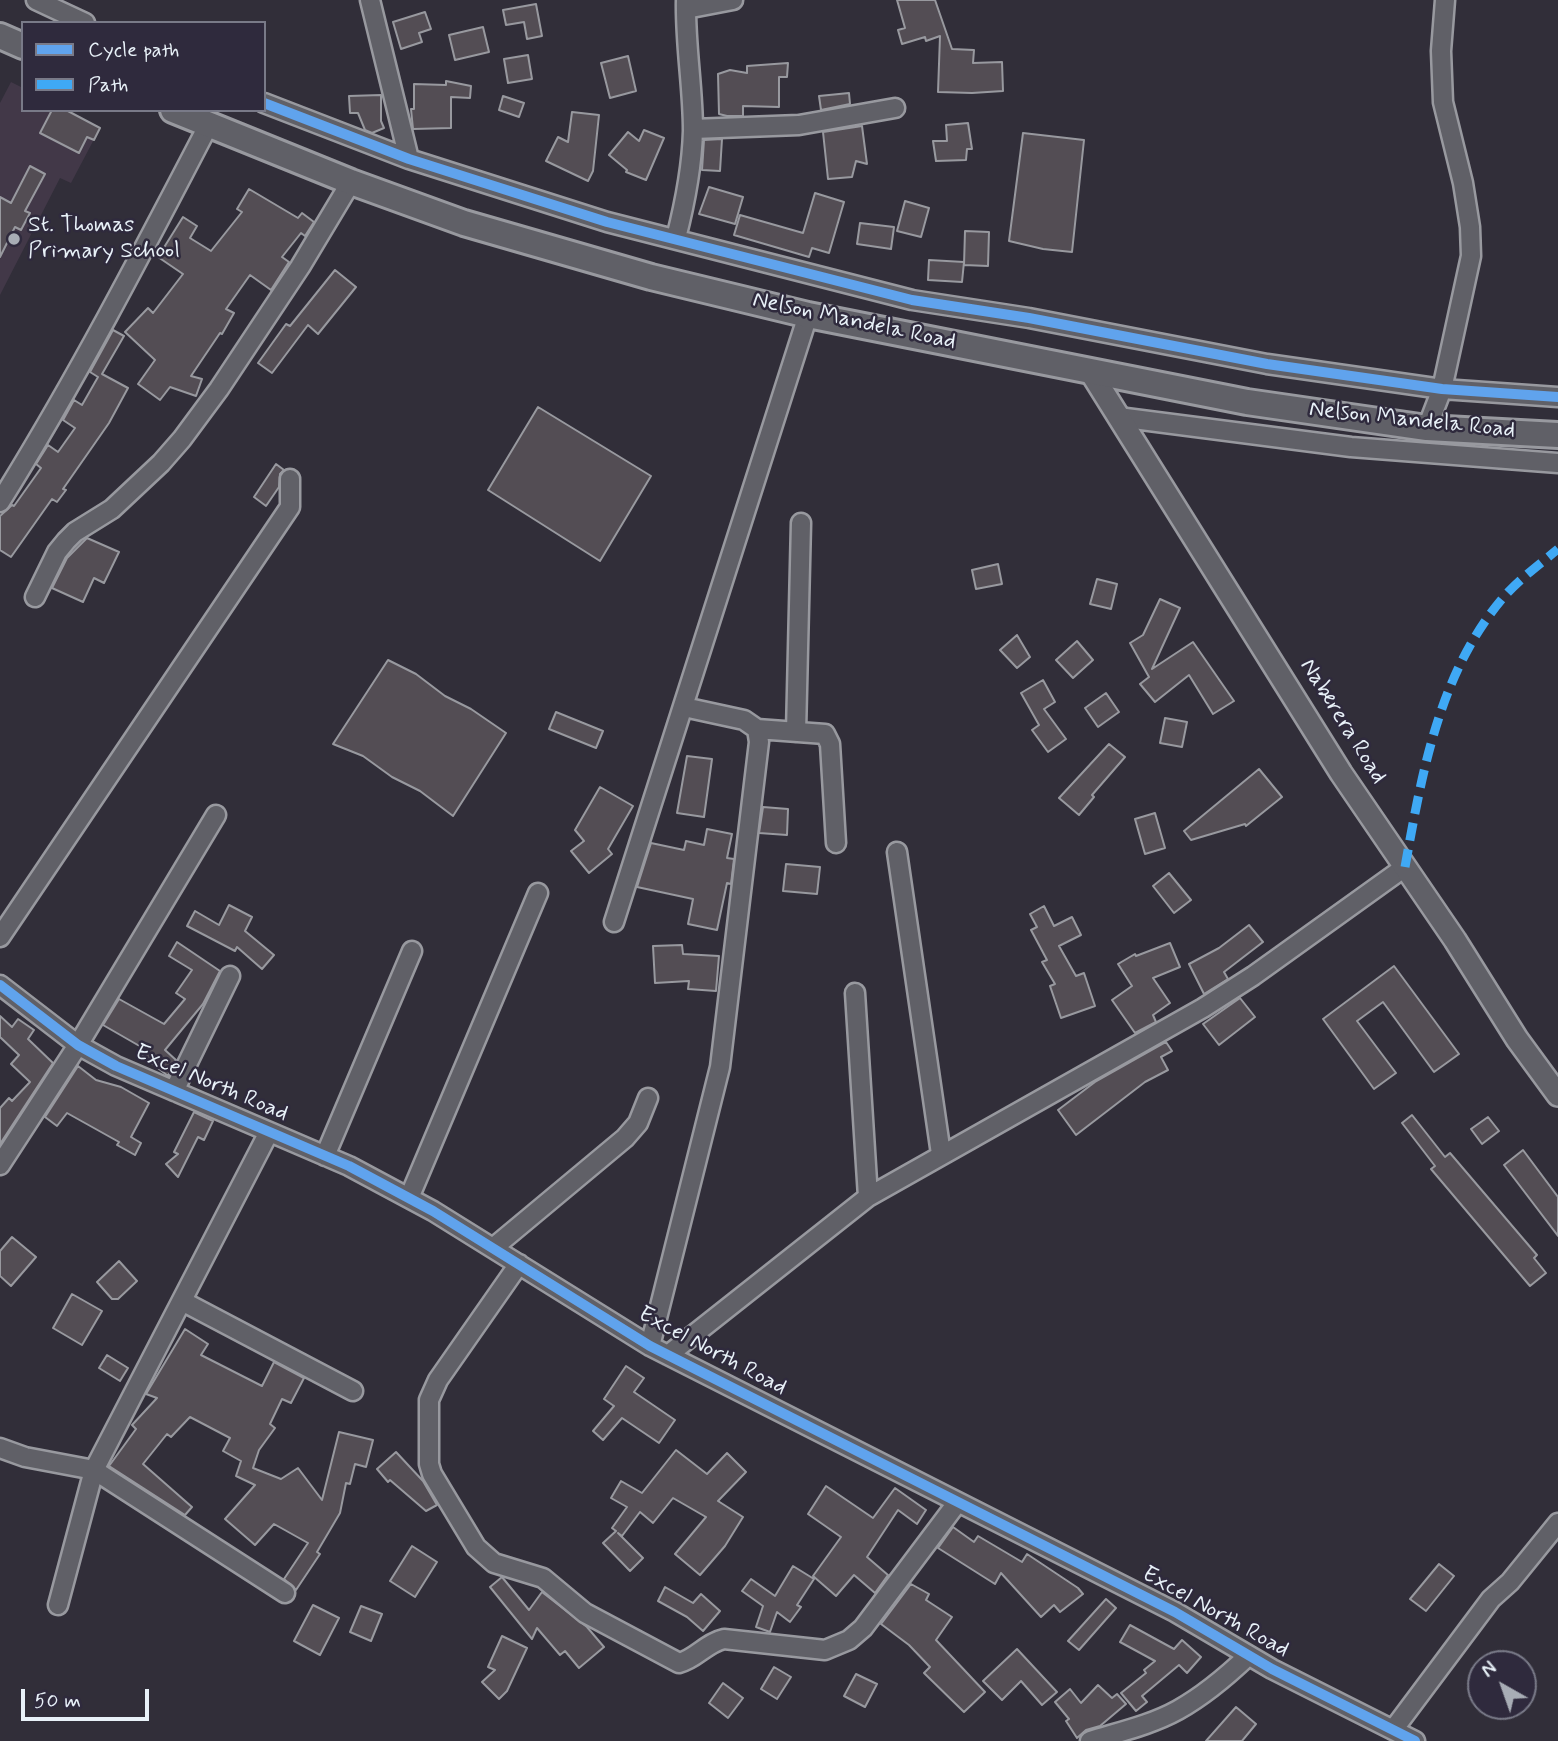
<!DOCTYPE html>
<style>
body{margin:0}
#map{position:relative;width:1558px;height:1741px;overflow:hidden;background:#312e39;font-family:Mynerve,sans-serif}
canvas{display:block}
.legend{position:absolute;left:21px;top:21px;width:245px;height:91px;box-sizing:border-box;background:#2f2a3d;border:2px solid #797a88;margin:0;padding:9px 12px;list-style:none;font-size:21px;color:#e8f1f8}
.legend li{display:flex;align-items:center;gap:14px;height:35px}
.legend b{width:35px;border:2px solid #797a88}
.north{position:absolute;left:1467px;top:1650px;width:70px;height:70px;box-sizing:border-box;background:#2f2a3d;border:2px solid #797a88;border-radius:50%;rotate:320deg;font-size:19px;font-weight:700;line-height:28px;text-align:center;color:#e8f1f8}
.north::after{content:'';display:block;margin:auto;width:24px;height:32px;background:#a8adb5;clip-path:polygon(50% 0,100% 100%,50% 72%,0 100%)}
.scale{position:absolute;left:21px;top:1689px;width:128px;height:32px;box-sizing:border-box;border:4px solid #e8f1f8;border-top:0;padding-left:9px;font-size:21px;line-height:24px;white-space:nowrap;color:#e8f1f8;-webkit-text-stroke:5px #2f2a3d;paint-order:stroke}
</style>
<div id="map">
<canvas width="1558" height="1741"></canvas>
<ul class="legend">
<li><b style="height:9px;background:#60a3ed"></b>Cycle path</li>
<li><b style="height:9px;background:#3fa9f5"></b>Path</li>
</ul>
<div class="north">N</div>
<div class="scale">50 m</div>
</div>
<script>
const ctx = document.querySelector('canvas').getContext('2d');
ctx.lineJoin = 'round';
function fillPath(path, color) {
  ctx.fillStyle = color;
  ctx.fill(path, 'evenodd');
}
function stroke(path, color, width, dash) {
  ctx.strokeStyle = color;
  ctx.lineWidth = width;
  ctx.lineCap = dash ? 'butt' : 'round';
  ctx.setLineDash(dash || []);
  ctx.stroke(path);
}
function label(font, color, halo, rows, align = 'center') {
  ctx.font = font + ' Mynerve,sans-serif';
  ctx.lineWidth = 5;
  ctx.setLineDash([]);
  ctx.textBaseline = 'middle';
  ctx.strokeStyle = halo;
  ctx.fillStyle = color;
  for (const [text, x, y, turn = 0] of rows) {
    ctx.save();
    ctx.translate(x, y);
    ctx.rotate((+turn || 0) * Math.PI / 180);
    ctx.textAlign = isNaN(turn) ? turn : align;
    if (halo) ctx.strokeText(text, 0, 0);
    ctx.fillText(text, 0, 0);
    ctx.restore();
  }
}
fillPath(new Path2D(`
 M11 82 23 88V110H66L100 128 71 183 60 178 0 295V103Z`), '#423848');
const building = new Path2D(`
 M897 0H935L952 49 974 50 973 63 1002 62 1003 91 972 93 938 92 940 36 926 41 925 37 902 44 898 30 905 28Z
 M536 4 542 36 527 39 524 22 506 25 503 10Z
 M425 12 431 29 419 33 422 42 401 49 393 22Z
 M483 27 489 52 455 60 449 35Z
 M528 55 532 79 508 83 504 59Z
 M628 56 636 91 610 98 601 63Z
 M788 63 787 77H779V107L743 106V116H727L719 114 718 74 730 70 747 73V66Z
 M446 81 471 86 470 98 451 97V128L413 129 411 109H414V84L446 85Z
 M849 93 850 104 821 110 819 96Z
 M381 95V121L384 128 372 133 365 130 358 113H350L349 96Z
 M503 96 524 103 519 117 499 110Z
 M52 110H66L100 128 94 140 87 137 79 153 40 133Z
 M572 112 599 115 593 171 588 181 546 161 558 137 568 142Z
 M968 123 972 149H967L966 160 936 161 933 141H947L946 125Z
 M862 126 867 164 856 161 852 177 828 179 823 132Z
 M644 130 664 138 646 180 626 172 627 170 609 155 628 132 639 141Z
 M1023 133 1084 140 1072 252 1043 249 1009 241Z
 M722 139 720 171 702 170 704 140Z
 M30 166 45 174 25 211 30 213 21 230 15 227 0 257V197L11 203Z
 M709 187 743 197 735 224 699 214Z
 M249 189 298 218 302 213 314 222 305 236 301 233 282 257 289 262 271 290 250 275 226 309 234 313 222 334 220 333 191 376 202 379 196 396 170 387 160 400 138 384 155 360 125 332 148 308 153 313 183 274 158 257 183 217 197 226 190 238 211 251 242 212 237 209Z
 M815 193 844 202 829 253 812 248 809 257 734 235 740 215 803 233Z
 M905 201 929 208 921 237 897 231Z
 M860 223 894 227 891 249 857 244Z
 M965 231 989 232 988 266 964 265Z
 M929 260 964 262 962 282 928 280Z
 M335 270 356 287 318 334 308 325 272 373 258 363 286 324 290 326Z
 M113 330 124 336 102 374 128 388 109 423 63 489 66 490 57 502 52 499 11 557 0 550V516L12 505 14 506 41 468 36 464 48 445 58 452 75 428 63 420 74 400 82 405 98 377 90 372Z
 M538 407 651 476 600 561 488 490Z
 M276 464 284 470 280 474 279 487 266 506 254 497Z
 M87 538 119 552 104 583 94 578 83 602 52 588 67 558Z
 M998 564 1002 584 976 589 972 570Z
 M1097 579 1117 584 1111 609 1090 604Z
 M1160 599 1180 608 1152 669 1193 642 1234 701 1213 714 1189 675 1155 702 1140 684 1149 677 1130 643 1143 635Z
 M1017 635 1030 657 1017 668 1000 650Z
 M1077 641 1093 660 1073 678 1056 660Z
 M388 660 416 674 445 696 471 709 506 733 453 816 420 791 392 777 363 756 333 744Z
 M1043 680 1055 702 1044 709 1066 739 1048 752 1032 730 1039 725 1021 693Z
 M1106 693 1119 712 1098 727 1085 708Z
 M556 712 603 731 596 748 549 729Z
 M1165 718 1187 722 1182 747 1160 743Z
 M1109 744 1125 757 1092 795 1094 797 1079 815 1059 798Z
 M687 756 712 759 704 817 677 813Z
 M1259 769 1282 797 1246 826 1245 824 1191 840 1184 831Z
 M600 787 633 806 608 849 612 854 589 873 571 851 584 841 575 830Z
 M763 807 788 809 787 835 759 833Z
 M1155 813 1165 848 1145 854 1135 819Z
 M707 829 732 834 727 858 734 859 731 884 727 883 717 930 688 924 693 899 637 887 651 843 684 850 686 841 704 845Z
 M786 864 820 867 817 894 783 891Z
 M1169 873 1191 900 1174 913 1153 886Z
 M229 905 252 917 245 931 274 955 262 969 237 947 235 951 187 926 195 911 219 925Z
 M1044 906 1054 926 1072 917 1081 935 1059 946 1076 976 1084 973 1095 1006 1061 1018 1050 986 1055 984 1042 962 1047 960 1031 930 1037 927 1030 914Z
 M1249 925 1263 942 1224 972 1228 979 1204 994 1189 964 1219 948Z
 M177 942 220 971 203 1004 165 1050 176 1060 168 1076 139 1053 143 1048 103 1025 119 999 164 1024 185 999 176 993 192 970 169 956Z
 M1170 943 1180 967 1153 978 1170 1003 1153 1015 1156 1022 1135 1033 1112 1000 1132 986 1118 964 1135 954 1136 956Z
 M682 945 683 954 719 956 716 991 688 989 689 981 655 983 653 946Z
 M1394 966 1459 1054 1434 1072 1383 1002 1357 1021 1396 1073 1374 1089 1323 1019Z
 M1240 998 1255 1017 1219 1045 1203 1024Z
 M0 1016 12 1027 18 1019 34 1030 28 1039 53 1063 0 1144V1108L9 1098 12 1101 30 1082 11 1064 19 1055 0 1037Z
 M1166 1042 1172 1051 1161 1057 1168 1070 1145 1082 1076 1135 1058 1110 1095 1082Z
 M78 1066 96 1080 121 1087 149 1103 131 1137 141 1143 135 1155 117 1145 119 1142 67 1113 57 1126 45 1117Z
 M194 1112 213 1121 204 1140 198 1137 178 1177 166 1164 178 1154 174 1152Z
 M1412 1115 1445 1157 1450 1153 1537 1255 1534 1258 1546 1273 1530 1286 1431 1169 1435 1166 1402 1123Z
 M1488 1117 1499 1131 1482 1144 1471 1129Z
 M1523 1150 1558 1197V1236L1504 1165Z
 M12 1237 36 1257 11 1286 0 1276V1251Z
 M119 1261 137 1281 118 1299H112L97 1282Z
 M72 1294 102 1311 82 1345 53 1328Z
 M185 1329 208 1344 201 1355 262 1386 274 1362 304 1378 291 1403 282 1399 270 1424 275 1428 259 1450 253 1468 281 1479 298 1468 322 1500 339 1432 373 1440 366 1467 355 1464 350 1484 346 1483 340 1513 317 1552 320 1554 296 1590 284 1579 308 1543 274 1524 255 1545 225 1519 255 1485 236 1476 241 1461 223 1451 230 1438 190 1417 171 1437 167 1434 143 1464 192 1507 185 1515 109 1466 136 1429 132 1425 157 1398 146 1394Z
 M107 1355 128 1368 120 1381 99 1368Z
 M626 1366 644 1378 634 1392 675 1420 659 1443 622 1418 603 1440 593 1431 614 1406 604 1399Z
 M676 1450 707 1474 727 1453 746 1472 718 1501 743 1517 725 1546 700 1575 675 1554 706 1517 673 1498 653 1523 640 1512 622 1536 618 1533 643 1558 630 1571 603 1543 616 1531 612 1528 627 1507 611 1498 621 1481 642 1493Z
 M396 1452 423 1481 437 1505 426 1511 390 1480 388 1482 377 1469Z
 M826 1486 873 1518 895 1488 926 1510 917 1524 898 1510 867 1557 888 1575 875 1593 854 1575 836 1596 813 1576 841 1537 808 1514Z
 M953 1527 974 1542 978 1536 1022 1562 1027 1554 1078 1588 1083 1594 1060 1612 1054 1605 1041 1617 1001 1573 995 1584 938 1548Z
 M412 1546 437 1562 415 1597 390 1581Z
 M1439 1564 1454 1576 1426 1611 1410 1599Z
 M793 1566 814 1579 797 1605 801 1607 790 1622 777 1612 770 1632 756 1627 763 1606 742 1591 751 1579 775 1596Z
 M502 1577 529 1610 542 1592 587 1627 604 1647 579 1668 565 1651 560 1655 537 1628 532 1639 490 1587Z
 M911 1584 929 1594 926 1600 952 1617 936 1640 985 1692 964 1712 924 1673 930 1667 909 1645 881 1624Z
 M665 1587 693 1603 701 1594 720 1611 703 1631 687 1617 658 1601Z
 M1106 1599 1116 1608 1079 1650 1068 1641Z
 M313 1605 339 1618 320 1655 294 1641Z
 M361 1606 382 1614 371 1641 350 1632Z
 M1130 1625 1174 1649 1182 1640 1201 1657 1187 1673 1179 1665 1142 1696 1147 1702 1136 1711 1121 1693 1146 1673 1144 1670 1155 1661 1120 1642Z
 M502 1636 527 1648 507 1691 499 1699 482 1682 495 1670 488 1667Z
 M1017 1649 1057 1692 1042 1705 1021 1681 1002 1700 983 1681Z
 M774 1667 791 1677 777 1699 761 1689Z
 M856 1674 877 1684 865 1707 844 1696Z
 M723 1683 743 1698 728 1718 709 1703Z
 M1098 1685 1112 1698 1117 1694 1126 1704 1100 1726 1086 1730 1077 1738 1066 1721 1069 1719 1055 1702 1070 1689 1081 1703Z
 M1236 1707 1256 1724 1242 1741H1206Z`);
fillPath(building, '#534d54');
stroke(building, '#98999f', 2);
const minor = new Path2D(`
 M36 0 85 23
 M370 0 409 159
 M686 9 733 0
 M264 103 409 159 607 222 912 300 1029 318 1267 364 1442 389 1558 397
 M693 129 799 125 895 108
 M676 238C685 203 692 167 693 131 693 87 685 44 686 0
 M1118 417 1351 447 1558 463
 M1427 428 1442 389 1471 256 1470 227 1463 183 1443 102 1441 51 1445 0
 M0 502C75 382 143 251 208 126
 M35 597 57 552 66 541 75 532 112 509 161 463 182 439 219 389 300 267 351 182
 M757 729 825 734 830 744 836 843
 M796 732 801 523
 M897 852 941 1154
 M614 922 808 315
 M0 937 290 507V479
 M0 985 78 1045 116 1066 349 1166 433 1211 650 1346 1175 1612 1272 1669 1415 1741
 M855 993 868 1197
 M174 1091 230 976
 M325 1156 412 951
 M0 1165 78 1045 216 815
 M409 1198 538 893
 M493 1248 625 1138 638 1123 648 1098
 M519 1264 438 1380 429 1400V1464L432 1474 476 1547 494 1563 543 1578 585 1613 679 1663C696 1659 706 1643 724 1639L825 1650 849 1640 863 1628 957 1503
 M182 1301 353 1391
 M650 1346 720 1067 759 742 757 729 744 720 684 707
 M668 1355 868 1197 1203 1008 1253 976 1405 867
 M0 1448 25 1457 94 1470 285 1593
 M58 1605 94 1470 269 1132
 M1393 1730 1491 1599 1510 1582 1558 1523
 M1090 1741C1119 1732 1151 1725 1178 1710 1203 1696 1227 1676 1248 1656`);
const tertiary = new Path2D(`
 M1090 371 1341 773 1455 940 1517 1039 1558 1095`);
const secondary = new Path2D(`
 M0 36 23 46
 M173 110 351 182 464 223 651 277 808 315 1247 402 1427 428 1558 435`);
stroke(minor, '#98999f', 23);
stroke(tertiary, '#98999f', 26);
stroke(secondary, '#98999f', 30);
stroke(minor, '#606067', 18);
stroke(tertiary, '#606067', 21);
stroke(secondary, '#606067', 24);
stroke(new Path2D(`
 M1405 867C1422 773 1439 674 1502 599 1518 580 1539 565 1558 549`), '#3fa9f5', 9, [18, 9]);
stroke(new Path2D(`
 M264 103 409 159 607 222 912 300 1029 318 1267 364 1442 389 1558 397
 M0 985 78 1045 116 1066 349 1166 433 1211 650 1346 1175 1612 1272 1669 1415 1741`), '#60a3ed', 10);
for (const [x, y, r, color] of [
 [14,239,7,"#a8adb5"]
]) {
  const dot = new Path2D();
  dot.arc(x, y, r, 0, 2 * Math.PI);
  ctx.fillStyle = color;
  ctx.fill(dot);
  stroke(dot, '#2f2a3d', 2.5);
}
label('23px', '#e8f1f8', '#2f2a3d', [
 ["St. Thomas",28,226],
 ["Primary School",28,252]
], 'left');
label('23px', '#e8f1f8', '#2f2a3d', [
 ["Nelson Mandela Road",854,322,12],
 ["Nelson Mandela Road",1412,421,6],
 ["Naberera Road",1342,722,58],
 ["Excel North Road",211,1084,23],
 ["Excel North Road",712,1352,28],
 ["Excel North Road",1215,1613,29]
]);
</script>
